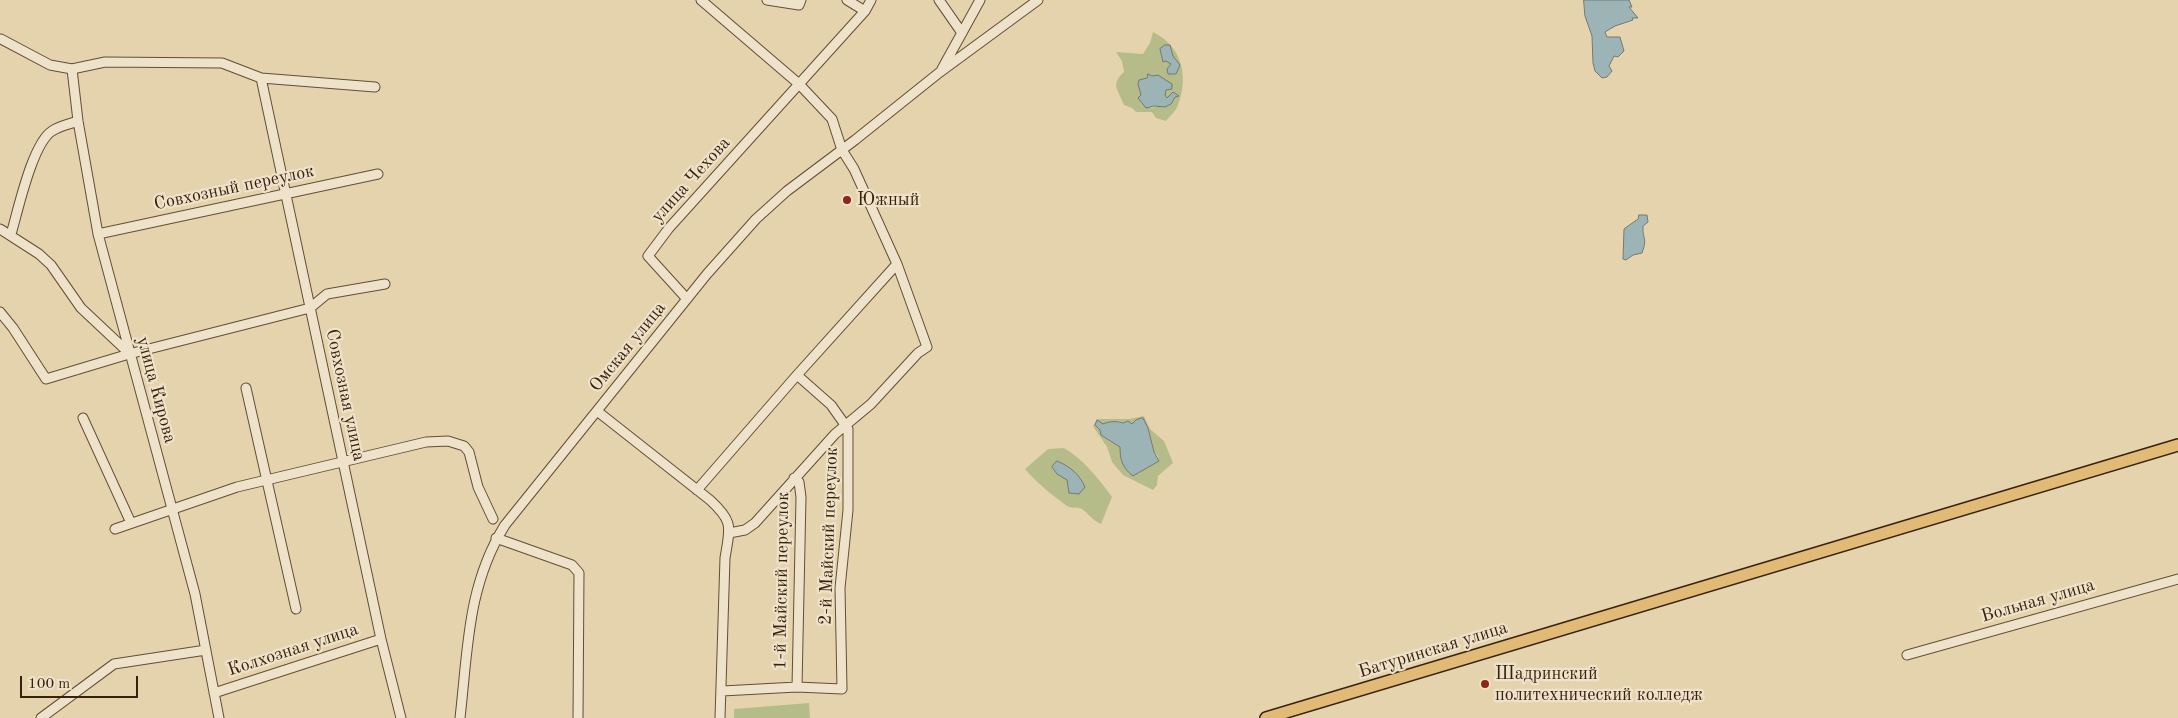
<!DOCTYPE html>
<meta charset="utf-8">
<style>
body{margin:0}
#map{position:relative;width:2178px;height:718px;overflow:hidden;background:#e5d3ae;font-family:"Old Standard TT",serif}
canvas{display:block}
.scale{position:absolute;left:20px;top:676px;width:118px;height:22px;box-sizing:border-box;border:2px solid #38210a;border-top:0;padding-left:6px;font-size:15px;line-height:18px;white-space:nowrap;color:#38210a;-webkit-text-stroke:4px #eee2ca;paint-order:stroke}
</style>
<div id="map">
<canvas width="2178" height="718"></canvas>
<div class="scale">100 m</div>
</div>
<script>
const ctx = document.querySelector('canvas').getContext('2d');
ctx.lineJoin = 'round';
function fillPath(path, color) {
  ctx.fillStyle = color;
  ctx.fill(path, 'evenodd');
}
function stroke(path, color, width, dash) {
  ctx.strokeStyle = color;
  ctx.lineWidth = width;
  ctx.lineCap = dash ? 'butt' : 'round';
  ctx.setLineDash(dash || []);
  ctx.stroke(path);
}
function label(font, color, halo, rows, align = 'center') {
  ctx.font = font + ' "Old Standard TT",serif';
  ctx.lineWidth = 4.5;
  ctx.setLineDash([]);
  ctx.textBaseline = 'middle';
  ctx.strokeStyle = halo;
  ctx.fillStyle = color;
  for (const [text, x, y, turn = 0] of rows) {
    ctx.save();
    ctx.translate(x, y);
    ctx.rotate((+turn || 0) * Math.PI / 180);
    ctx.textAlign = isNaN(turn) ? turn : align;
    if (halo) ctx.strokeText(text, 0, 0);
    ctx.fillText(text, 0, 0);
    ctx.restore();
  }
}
fillPath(new Path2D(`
 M1153 32C1182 46 1189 76 1178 105 1176 111 1170 116 1166 121L1156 118 1152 112H1136L1132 108 1124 105C1118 89 1110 85 1124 72L1122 61 1116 52 1143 54 1150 43ZM1160 77 1167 80 1164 95 1168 99 1173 92 1178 96 1175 97 1171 103 1151 108 1141 95 1140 87 1147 79Z
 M1144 416 1150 429 1164 441 1173 463 1158 476 1157 485 1153 490 1123 475 1112 462 1107 447 1093 426 1097 419H1129ZM1118 421 1148 428 1154 452 1158 456 1159 461 1142 470 1139 474 1120 450V447L1101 435 1100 430 1107 422Z
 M1064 448C1083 459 1099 479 1112 497L1101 524C1093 521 1089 514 1082 509 1077 506 1071 509 1067 506 1052 495 1037 483 1025 469L1048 449Z
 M809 703 810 718H734V709Z`), '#b6bc89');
const water = new Path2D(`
 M1584 0H1629L1632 7H1629L1638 18H1632L1633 20 1615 26 1605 32 1607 37H1620L1624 51 1618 57 1614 56 1609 66 1612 71 1607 77 1602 78 1595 71 1593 63 1592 36 1585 16Z
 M1165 45H1170L1173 56 1180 65 1176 74H1168L1167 69 1171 64 1166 61 1163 62 1160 49Z
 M1148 74 1152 76 1158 75 1172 84V89L1166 90 1165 95 1167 98 1173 92 1179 96 1175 97 1171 104 1165 107 1154 106 1146 108 1138 98 1141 95 1138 84 1139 80 1147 78Z
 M1639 215H1647L1648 222 1643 226C1642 239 1648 237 1642 253L1633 255 1626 260 1623 259 1624 229 1638 219Z
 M1143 418 1148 428 1154 452 1159 461 1133 476C1122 467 1120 460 1120 447L1101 435 1100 430 1095 425 1097 420 1103 424C1109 421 1118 421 1123 423L1128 421 1132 424 1136 420Z
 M1057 461C1071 467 1079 474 1085 487L1079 494 1069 493 1067 480 1057 474 1052 467Z`);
fillPath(water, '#9cb4b6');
stroke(water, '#747971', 1);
const minor = new Path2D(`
 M701 0 799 84 832 119 842 150 854 169 897 264 927 347 918 353 871 404 835 434 755 523 745 530 729 533
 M767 0 799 5 801 0
 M847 0 865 11
 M939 0 962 33
 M1 39 50 65 72 69 105 62 222 63 261 78 375 87
 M72 69 78 121 98 234 195 594 219 718
 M942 69 980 0
 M261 78 381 639 401 718
 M0 229 39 254 51 265 81 308 129 353
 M11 234C18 211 32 144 52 131 59 126 70 124 78 121
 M98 234 378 174
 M687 299 648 256 669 228 865 11 871 0
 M0 312 13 328 46 379 129 354 310 308 327 294 385 284
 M246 388 296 609
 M597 411 710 500C734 522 730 527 725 558L720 718
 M83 418 131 523
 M794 478 799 482 801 497 797 687
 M697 490 797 375 897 264
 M115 529 237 487 426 442 448 441 464 446 469 452 478 487 493 519
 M496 538 572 565 579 573 578 718
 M1907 655 2178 579
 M722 691 797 687 842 689 840 588 848 510V429L831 405 797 375
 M214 693 381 639
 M41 718 114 664 206 650
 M460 718C468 649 467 586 505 525L707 274 756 219 787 191 855 140 940 72 1038 0`);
const major = new Path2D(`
 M1266 718 2178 445`);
stroke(minor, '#634e33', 11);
stroke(major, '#38210a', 14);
stroke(minor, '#eee2ca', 9);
stroke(major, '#e2ba77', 11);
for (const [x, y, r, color] of [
 [847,200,5,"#8f2418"],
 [1485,684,5,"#8f2418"]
]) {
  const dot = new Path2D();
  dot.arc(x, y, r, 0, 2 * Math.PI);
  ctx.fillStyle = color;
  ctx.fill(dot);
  stroke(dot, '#eee2ca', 2);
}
label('18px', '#38210a', '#eee2ca', [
 ["улица Чехова",691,180,-48],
 ["Совхозный переулок",234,188,-12],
 ["Омская улица",628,347,-51],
 ["улица Кирова",156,390,75],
 ["Совхозная улица",345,395,78],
 ["2-й Майский переулок",829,536,-88],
 ["1-й Майский переулок",782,581,-89],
 ["Вольная улица",2038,601,-16],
 ["Колхозная улица",293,650,-18],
 ["Батуринская улица",1433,650,-17]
]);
label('18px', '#38210a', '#eee2ca', [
 ["Южный",857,200],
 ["Шадринский",1495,674],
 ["политехнический колледж",1495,695]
], 'left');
</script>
